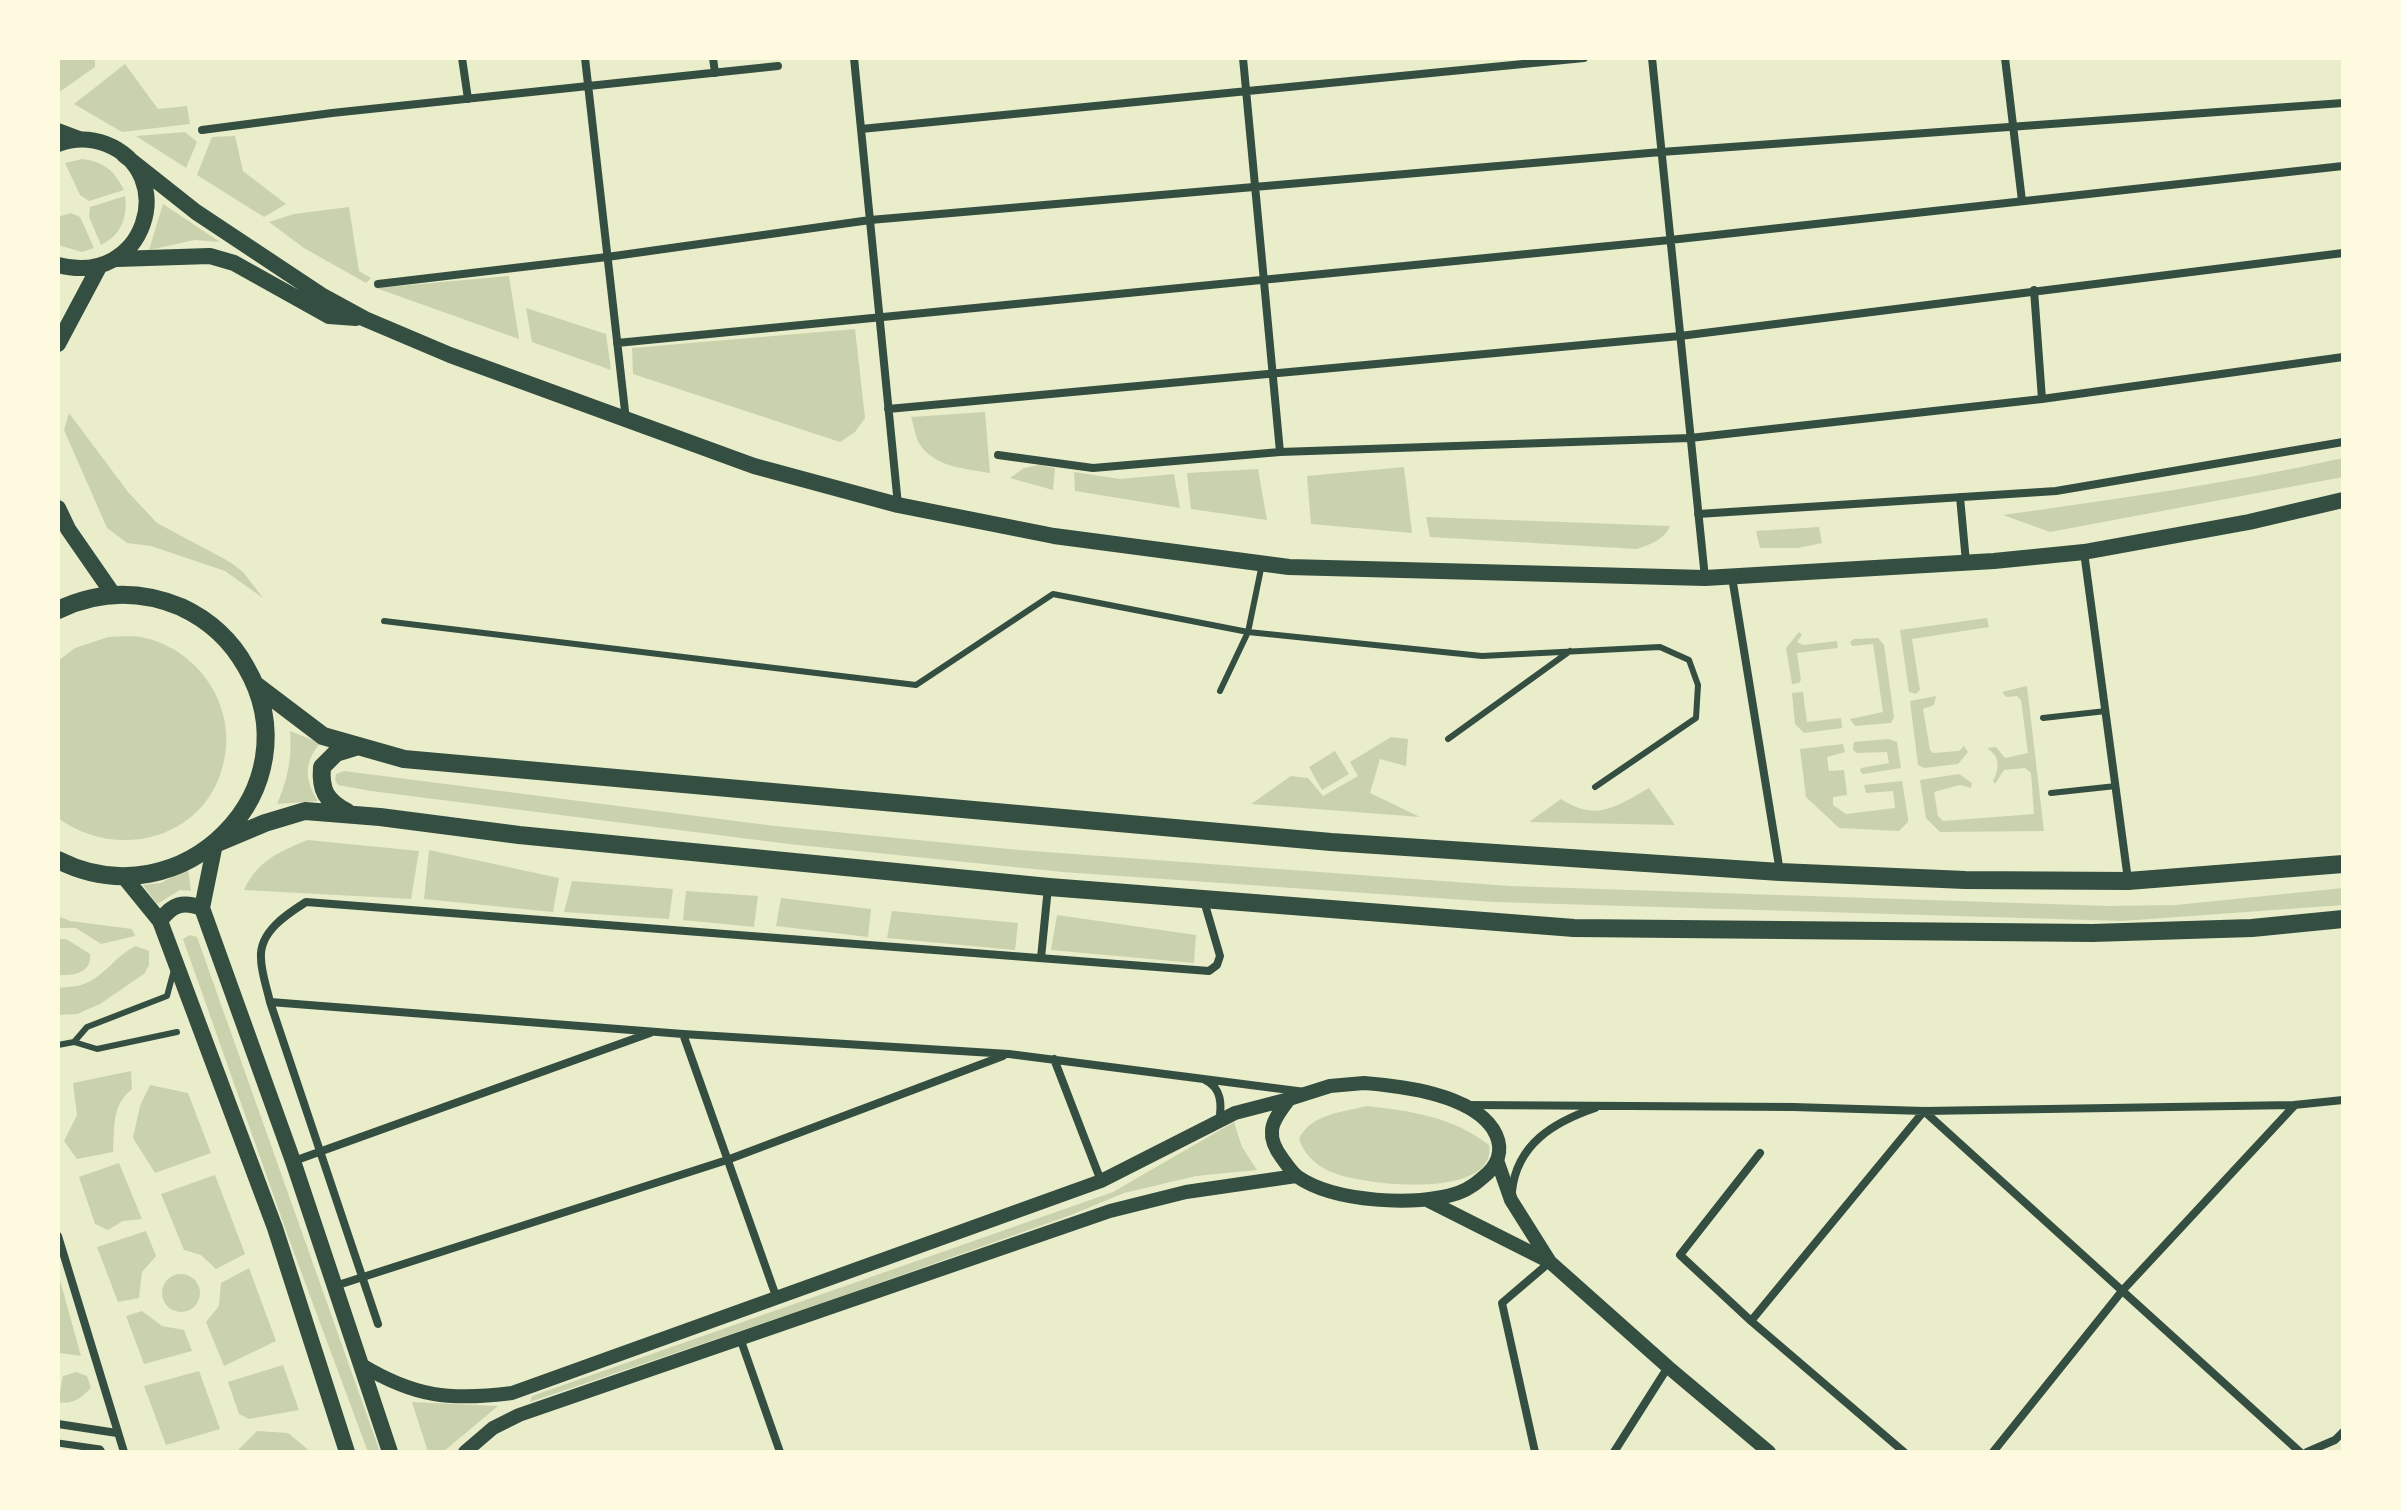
<!DOCTYPE html>
<style>
body{margin:0}
#map{position:relative;width:2401px;height:1510px;overflow:hidden;background:#e9edc9;font-family:Poppins,sans-serif}
canvas{display:block}
.frame{position:absolute;inset:0;border:60px solid #fefae0;pointer-events:none}
</style>
<div id="map">
<canvas width="2401" height="1510"></canvas>
<div class="frame"></div>
</div>
<script>
const ctx = document.querySelector('canvas').getContext('2d');
ctx.lineJoin = 'round';
function fillPath(path, color) {
  ctx.fillStyle = color;
  ctx.fill(path, 'evenodd');
}
function stroke(path, color, width, dash) {
  ctx.strokeStyle = color;
  ctx.lineWidth = width;
  ctx.lineCap = dash ? 'butt' : 'round';
  ctx.setLineDash(dash || []);
  ctx.stroke(path);
}
fillPath(new Path2D(`
 M58 58H95V67L58 93Z
 M125 64 158 109 187 106 190 124 122 132 74 104Z
 M185 132 197 142 186 168 136 136Z
 M235 136 243 171 286 204 264 217 197 175 212 137Z
 M82 159C104 162 114 170 124 190L89 201 80 195 65 163Z
 M125 196C128 218 121 235 101 245L89 217 90 207Z
 M163 204 220 242 195 240 149 250Z
 M349 207 359 271 371 278 366 283 304 248 269 222 294 214Z
 M71 213 80 217 94 248 82 252 58 245V217Z
 M509 276 519 339 376 288Z
 M526 308 606 334 611 370 532 342Z
 M855 329 865 418 855 432 840 442 633 374 632 348Z
 M985 412 990 473C966 469 933 467 919 443 915 436 914 425 911 417Z
 M69 413 128 492 157 523 230 562 243 572 263 598 225 571 151 546 127 543 107 528 64 430Z
 M2343 458V477L2050 532 2003 515C2117 499 2231 483 2343 458Z
 M1039 465 1055 468 1053 490 1010 478 1024 468Z
 M1404 467 1412 533 1311 524 1307 476Z
 M1258 469 1267 520 1191 509 1187 473Z
 M1074 472 1120 479 1174 474 1180 508 1075 491Z
 M1426 517 1670 526C1664 540 1651 544 1637 549L1430 537Z
 M1819 527 1822 543 1798 548H1760L1756 531Z
 M1987 618 1989 627 1912 639 1920 690 1916 694 1909 692 1900 630Z
 M1799 632 1802 635 1797 642 1803 645 1837 641 1838 648 1797 653 1801 680 1799 683 1792 684 1786 648Z
 M108 637C120 637 133 635 145 638 202 651 240 712 222 769 201 841 115 860 58 818V661L75 648Z
 M1878 638 1884 645 1894 717 1891 723 1855 726 1850 719 1883 712 1873 644 1852 646 1850 642 1854 639Z
 M2027 686 2044 831 1940 832 1926 818 1920 780 1959 774 1972 783 1971 788 1960 785 1934 792 1938 816 1943 821 2034 814 2031 773 2025 768 2004 770 1995 784 1993 781C2000 767 2000 757 1987 748L1996 747 2005 758 2028 753 2021 700 2017 696 2006 697 2002 692Z
 M1803 692 1807 722 1841 718 1842 728 1804 733 1795 724 1792 693Z
 M1936 696 1934 705 1923 709 1930 750 1933 753 1959 751 1964 746 1968 752 1958 764 1924 768 1918 765 1910 701Z
 M290 731 320 743C304 763 304 779 318 801L277 804C288 779 292 758 290 731Z
 M1391 737 1408 739 1406 766 1380 759 1370 793 1420 817 1251 804 1291 776 1308 778 1323 796 1358 776 1350 762Z
 M1888 739 1897 742 1901 768 1863 774 1860 771 1861 768 1889 763 1887 752 1857 753 1853 750 1854 742Z
 M1843 744 1845 752 1827 757 1829 771 1844 770 1847 795 1833 797V805L1846 814 1895 808 1893 791 1866 793 1864 785 1902 781 1908 818V822L1899 831 1839 828 1806 797 1800 749Z
 M1335 751 1349 774 1322 790 1309 767Z
 M344 771 775 826 1019 850 1510 886 2108 906 2176 905 2343 888V905L2122 921 1494 902 1063 872 789 844 371 791 338 785 335 780 336 774Z
 M1649 788 1675 825 1529 822 1561 799C1597 822 1615 807 1649 788Z
 M308 840 419 851 411 899 244 890C257 861 280 851 308 840Z
 M429 850 559 878 553 912 424 899Z
 M188 868 191 891 180 890 157 904 143 885 161 883Z
 M572 881 673 889 669 919 564 912Z
 M686 891 758 896 754 927 683 920Z
 M781 898 871 909 868 937 776 926Z
 M892 911 1018 923 1015 950 887 938Z
 M1057 915 1196 935 1194 963 1051 950Z
 M58 916 70 921 132 929 135 936 101 944 76 928H58Z
 M190 935 197 937 380 1452H368L290 1242 183 939Z
 M58 939H66L90 954C92 973 73 976 58 975Z
 M136 946 149 951V965L144 974 100 1004 77 1014 58 1015V988C66 987 76 987 84 984 105 976 116 955 136 946Z
 M131 1071 132 1089C111 1106 115 1127 113 1152L77 1159 64 1141 77 1115 73 1083Z
 M150 1085 188 1093 211 1153 155 1173 133 1138 140 1106Z
 M1367 1106C1412 1111 1453 1117 1489 1145 1498 1201 1357 1186 1327 1170 1314 1164 1304 1153 1299 1139 1310 1114 1343 1112 1367 1106Z
 M1234 1122 1242 1147 1257 1170 1196 1176 1124 1193 1071 1215 811 1307 530 1402 532 1396 1113 1192Z
 M119 1163 142 1219 123 1221 108 1230 95 1224 79 1177Z
 M215 1175 245 1254 216 1269 201 1255 184 1250 161 1194Z
 M146 1231 156 1256 142 1272 139 1298 118 1302 97 1247Z
 M249 1268 276 1341 224 1366 206 1322 219 1306 221 1283Z
 M58 1273 81 1356 60 1353 58 1347Z
 M162 1293a19 19 0 1 1 38 0a19 19 0 1 1-38 0Z
 M142 1311 162 1326 184 1330 192 1351 144 1364 126 1316Z
 M283 1365 299 1410 249 1419 239 1414 228 1382Z
 M199 1371 220 1429 166 1445 144 1386Z
 M76 1372 87 1376 91 1388C81 1398 73 1405 58 1402L63 1376Z
 M412 1402 498 1406 443 1452H428Z
 M257 1431 288 1433 311 1452H236Z`), '#cad2ad');
stroke(new Path2D(`
 M384 621 916 685 1053 594 1248 632 1262 564
 M1220 691 1248 632 1482 656 1660 647 1689 660 1698 685 1696 718 1595 787
 M2043 718 2106 711
 M1448 739 1570 651
 M2051 793 2116 786
 M74 1042 97 1049 177 1032
 M58 1045 74 1042 87 1027 167 996 174 970`), '#344e41', 6);
stroke(new Path2D(`
 M58 1443 100 1449 102 1452`), '#344e41', 7);
stroke(new Path2D(`
 M462 58 468 99
 M585 58 626 420
 M713 58 715 73
 M854 58 898 505
 M1243 58 1280 452
 M1652 58 1705 578
 M2005 58 2022 201
 M861 129 1584 58
 M202 130 332 113 778 66
 M378 284 607 257 870 220 1661 152 2343 103
 M2034 290 2042 399
 M617 343 1670 240 2343 166
 M888 409 1680 336 2343 253
 M998 455 1093 468 1280 452 1690 438 2042 399 2343 357
 M1960 497 1966 562
 M1698 514 2056 491 2343 442
 M2084 552 2128 880
 M1732 577 1780 872
 M1041 958 1048 887
 M270 1002 683 1034 1009 1054 1305 1092
 M683 1034 777 1299
 M1054 1059 1101 1181
 M1205 1080C1222 1088 1222 1105 1219 1122
 M1468 1105 1793 1107 1924 1111 2294 1105 2343 1100
 M1760 1153 1680 1255 1751 1321 1904 1452
 M294 1161 650 1033
 M1512 1191C1517 1144 1554 1122 1595 1108
 M58 1236 124 1452
 M335 1286 727 1160 1003 1056
 M1751 1321 1924 1111 2300 1452
 M378 1324 270 1002C267 988 261 972 261 958 259 932 287 914 306 902L1209 971 1217 965 1220 956 1204 901
 M740 1338 780 1452
 M58 1424 117 1433
 M1535 1452 1502 1303 1550 1262
 M1614 1452 1668 1367
 M1993 1452 2122 1291 2294 1106
 M2307 1452 2335 1440 2343 1432`), '#344e41', 8);
stroke(new Path2D(`
 M58 130 82 139
 M1364 1083C1402 1086 1470 1094 1493 1129 1503 1145 1501 1160 1488 1173 1479 1181 1470 1189 1458 1193 1417 1207 1334 1202 1298 1177 1292 1173 1287 1165 1282 1158 1276 1150 1271 1141 1272 1131 1272 1120 1283 1108 1289 1099L1330 1086Z
 M1498 1163 1511 1200 1550 1262
 M1427 1200 1550 1262 1668 1367 1769 1452
 M360 1364C414 1397 450 1401 512 1393L1101 1181 1235 1113 1289 1099
 M465 1452 493 1428 519 1415 1110 1211 1186 1192 1296 1176`), '#344e41', 14);
stroke(new Path2D(`
 M58 144C74 138 90 138 106 144 180 173 146 288 58 265
 M124 155 196 212 321 295 365 319 450 355 754 466 898 505 1054 536 1289 567 1705 578 1994 561 2084 552 2249 522 2343 500
 M117 259 210 256 234 263 329 316 356 318
 M58 344 99 267
 M58 508 68 529 113 594
 M215 844 202 908 293 1161 390 1452
 M125 878 160 921 275 1228 347 1452
 M160 921C172 904 183 901 202 908`), '#344e41', 16);
stroke(new Path2D(`
 M58 610C98 591 140 590 181 607 209 620 231 640 246 667 317 789 182 923 58 860
 M257 686 323 736 404 759 1331 842 1780 872 1965 880 2128 881 2343 864
 M347 812C326 801 320 790 322 767L336 753 359 746
 M215 844 265 823 305 811 380 817 519 835 1049 887 1574 928 2092 933 2252 928 2343 919`), '#344e41', 18);
</script>
